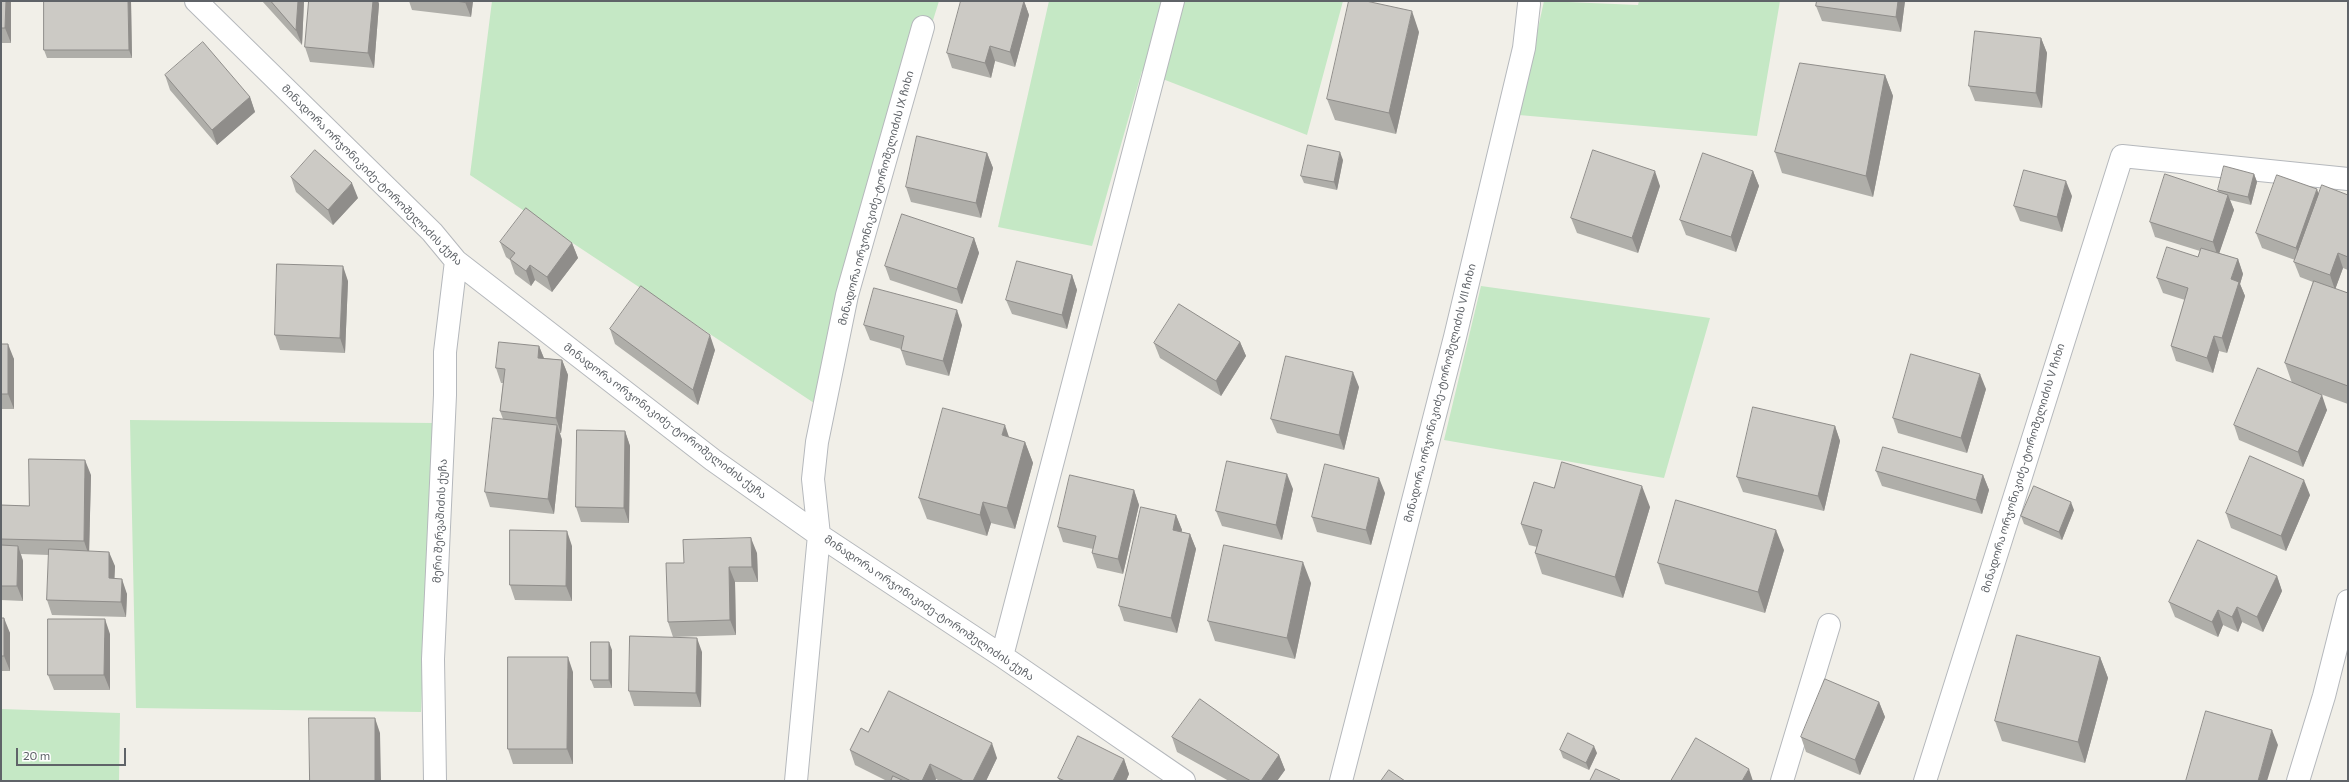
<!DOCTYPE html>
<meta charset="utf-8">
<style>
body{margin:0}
#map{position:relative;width:2349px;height:782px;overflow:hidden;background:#f1efe8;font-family:Commissioner,sans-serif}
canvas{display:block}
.frame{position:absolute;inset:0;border:2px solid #5f6368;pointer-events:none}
.scale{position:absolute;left:16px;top:748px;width:110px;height:18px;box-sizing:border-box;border:2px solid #5f6368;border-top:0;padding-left:5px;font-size:12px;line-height:14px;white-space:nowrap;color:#5f6368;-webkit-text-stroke:3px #fff;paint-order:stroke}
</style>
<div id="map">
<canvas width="2349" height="782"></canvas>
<div class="frame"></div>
<div class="scale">20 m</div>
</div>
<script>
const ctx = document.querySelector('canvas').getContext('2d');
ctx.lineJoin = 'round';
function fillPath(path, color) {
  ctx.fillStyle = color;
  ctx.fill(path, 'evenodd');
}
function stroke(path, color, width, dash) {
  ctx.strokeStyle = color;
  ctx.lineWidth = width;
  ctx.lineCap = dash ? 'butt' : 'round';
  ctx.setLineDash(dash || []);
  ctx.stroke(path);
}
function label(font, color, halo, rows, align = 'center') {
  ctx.font = font + ' Commissioner,"Noto Sans Georgian",sans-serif';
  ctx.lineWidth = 4;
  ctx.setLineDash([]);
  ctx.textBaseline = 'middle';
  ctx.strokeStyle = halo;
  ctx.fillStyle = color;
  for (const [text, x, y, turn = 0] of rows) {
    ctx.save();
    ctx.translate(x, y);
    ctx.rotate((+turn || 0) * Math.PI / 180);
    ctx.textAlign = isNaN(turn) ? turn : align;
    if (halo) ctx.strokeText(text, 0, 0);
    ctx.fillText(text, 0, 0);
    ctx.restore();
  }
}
fillPath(new Path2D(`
 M492 1H939L814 403 470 175Z
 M1049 1H1343L1307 135 1142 71 1092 246 998 227Z
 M1544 1 1638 5 1639 1H1780L1757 136 1519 115Z
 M1481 286 1710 318 1664 478 1444 440Z
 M130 420 433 423 421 712 136 708Z
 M1 709 120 713 119 781H1Z`), '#c5e8c5');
const minor = new Path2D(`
 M196 1 432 232 456 261 713 460 819 535 1002 656 1184 781
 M1002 656 1173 1
 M435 781 433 659 445 395V352L456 261
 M796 781 819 535 813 479 817 442 847 295 923 27
 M1341 781 1455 337 1524 48 1529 4
 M1782 781 1829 625
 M1925 781 2122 156 2348 179
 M2298 781 2324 696 2348 601`);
stroke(minor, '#b5b8bc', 24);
stroke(minor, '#fff', 22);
fillPath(new Path2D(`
 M1 1H11V43H1Z
 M44 1H131L132 58H47L44 50Z
 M262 1H304L302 45Z
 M309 1H378L379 4 374 68 310 62 305 47Z
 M409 1H473L471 17 412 10Z
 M1024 1 1029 15 1015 67 995 61 991 78 952 68 947 53Z
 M1817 1H1905L1901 32 1822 21 1816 6Z
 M1419 32 1396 134 1335 120 1327 99Z
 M2041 38 2047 53 2042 108 1975 101 1969 86Z
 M165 75 250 97 255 112 217 145 170 90Z
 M1885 75 1893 96 1873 197 1782 173 1775 152Z
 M987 153 993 168 981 218 911 202 906 187Z
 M1343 160 1337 190 1304 183 1301 176Z
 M1753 171 1759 186 1736 252 1686 235 1680 220Z
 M2254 174 2257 182 2251 205 2230 200 2234 210 2219 253 2238 259 2243 274 2240 284 2245 296 2227 353 2219 351 2213 373 2176 361 2171 346 2185 300 2163 293 2157 278 2198 257 2200 251 2155 237 2150 222 2218 191V190Z
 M291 177 358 198 333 225 296 192Z
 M1660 186 1638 253 1577 233 1571 218Z
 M2319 194 2348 195V270L2343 268 2335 289 2348 293V404L2312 391 2327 410 2303 467 2239 440 2234 425 2292 383 2285 363 2313 282 2300 277 2294 262 2295 260 2262 248 2256 233Z
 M2072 196 2062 232 2020 221 2014 206Z
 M974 238 979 253 962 304 890 280 885 266Z
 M500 242 572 243 578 258 552 292 535 280 531 286 515 274 510 260 506 257Z
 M1072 275 1077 290 1067 329 1012 314 1006 300Z
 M348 281 345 353 280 350 275 335Z
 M864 325H962L949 376 906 365 901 350V349L870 340Z
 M610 329 715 350 698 405 615 344Z
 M1240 342 1246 356 1221 396 1160 358 1154 343Z
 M1 344 14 359V409H1Z
 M539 346 544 358 562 360 568 375 561 433H560L562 440 554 514 490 507 485 492 503 419 500 411 503 383H501L496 368Z
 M1359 387 1344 450 1277 433 1271 419Z
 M1986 389 1967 453 1898 433 1893 418Z
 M1835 426 1840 441 1824 511 1743 492 1737 477Z
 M625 431 630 446 629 523 581 522 576 507Z
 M1009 438 1025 442 1033 463 1015 529 991 523 987 536 927 519 919 498Z
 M1876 471 1983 475 1989 490 1982 514 1882 486Z
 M91 475 89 551 115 566 114 578 127 594 126 617 52 615 47 600 49 555 21 554 23 561V601L1 600V505L29 506Z
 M1554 488 1650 507 1623 598 1542 574 1535 553 1537 547 1529 545 1521 524Z
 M1293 489 1282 540 1222 526 1216 511Z
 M1134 490 1139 505 1123 574 1097 568 1092 553 1093 549 1063 542 1058 527Z
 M1385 493 1371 545 1317 532 1312 517Z
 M2310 495 2286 551 2231 528 2226 513Z
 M2074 510 2062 540 2024 524 2021 516Z
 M1176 515 1182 530 1181 532 1190 534 1196 549 1177 633 1124 621 1119 606Z
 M572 546V601L515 600 510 585Z
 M1784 550 1765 613 1665 584 1658 563Z
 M757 553 758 582H735L736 635 673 637 668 622 684 563Z
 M2277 576 2282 591 2263 632 2242 622 2238 632 2223 625 2218 637 2175 617 2169 602Z
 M1311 583 1295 659 1215 641 1208 621Z
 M1 618 10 633V671H1Z
 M110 634V690H54L48 675Z
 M612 650V688H594L591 680Z
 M702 652 701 707 634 706 629 691Z
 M2100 657 2108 678 2085 763 2002 741 1995 721Z
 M573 672V764H513L508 749Z
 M1879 702 1885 717 1860 775 1806 752 1801 737Z
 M868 732 997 758 986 781H940L936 779 935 781H887L855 765 850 750Z
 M1172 737 1279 755 1285 770 1277 781H1229L1177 752Z
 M1560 750 1597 753 1589 770 1563 758Z
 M1124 759 1129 774 1126 781H1060L1058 778Z`), '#afaea9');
fillPath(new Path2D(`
 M6 1H11V43L5 28Z
 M128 1H131L132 58 129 50Z
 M298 1H304L302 45 296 30Z
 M373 1H378L379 4 374 68 368 53Z
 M465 1H473L471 17 465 2Z
 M1024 1 1029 15 1015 67 1010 52Z
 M1898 1H1905L1901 32 1896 17Z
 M1412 11 1419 32 1396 134 1389 113Z
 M2041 38 2047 53 2042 108 2036 93Z
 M990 46 995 61 991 78 985 63Z
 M1885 75 1893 96 1873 197 1866 176Z
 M250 97 255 112 217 145 212 130Z
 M1340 152 1343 160 1337 190 1334 182Z
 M987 153 993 168 981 218 976 203Z
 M1655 171 1660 186 1638 253 1632 238Z
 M1753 171 1759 186 1736 252 1731 237Z
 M2254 174 2257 182 2251 205 2248 197Z
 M2066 181 2072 196 2062 232 2057 217Z
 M352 183 358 198 333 225 328 210Z
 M2317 189 2322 204 2301 262 2296 248Z
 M2228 195 2234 210 2218 257 2213 242Z
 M974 238 979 253 962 304 957 289Z
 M572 243 578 258 552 292 547 277Z
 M2338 253 2343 268 2335 290 2330 275Z
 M2238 259 2243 274 2240 284 2245 296 2227 353 2222 338 2231 279Z
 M530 265 535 280 531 286 526 271Z
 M343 266 348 281 345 353 340 338Z
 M1072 275 1077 290 1067 329 1062 315Z
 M957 310 962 325 949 376 943 361Z
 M710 335 715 350 698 405 693 390Z
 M2214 336 2219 351 2213 373 2207 358Z
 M1240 342 1246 356 1221 396 1216 381Z
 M8 344 14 359V409L8 394Z
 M539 346 545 361 538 358Z
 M562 360 568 375 561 433 556 418Z
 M1353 372 1359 387 1344 450 1339 435Z
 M1980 374 1986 389 1967 453 1961 438Z
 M2322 395 2327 410 2303 467 2298 452Z
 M557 425 562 440 554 514 548 499Z
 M1005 425 1012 446 1002 435Z
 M1835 426 1840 441 1824 511 1818 496Z
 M625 431 630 446 629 523 624 508Z
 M1025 442 1033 463 1015 529 1007 508Z
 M85 460 91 475 89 556 84 541Z
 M1287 474 1293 489 1282 540 1276 525Z
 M1983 475 1989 490 1982 514 1976 500Z
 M1379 478 1385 493 1371 545 1366 530Z
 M2304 480 2310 495 2286 551 2281 536Z
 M1642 486 1650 507 1623 598 1615 577Z
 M1134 490 1139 505 1123 574 1118 559Z
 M983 502 991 523 987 536 980 515Z
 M2071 502 2074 510 2062 540 2059 532Z
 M1176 515 1182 530 1178 545 1173 530Z
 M1776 530 1784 550 1765 613 1758 592Z
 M567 531 572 546V601L566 586Z
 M1190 534 1196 549 1177 633 1171 618Z
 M751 538 757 553 758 582 752 567Z
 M18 546 23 561V601L17 586Z
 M109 552 115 566 114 593 109 578Z
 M1303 562 1311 583 1295 659 1287 638Z
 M729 567 735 582 736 635 730 620Z
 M2277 576 2282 591 2263 632 2257 617Z
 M122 579 127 594 126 617 121 602Z
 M2237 607 2242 622 2238 632 2232 617Z
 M2218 610 2223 625 2218 637 2212 622Z
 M4 618 10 633V671L4 656Z
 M105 619 110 634V690L104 675Z
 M697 638 702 652 701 707 696 693Z
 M609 642 612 650V688L609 680Z
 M568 657 573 672V764L567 749Z
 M2100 657 2108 678 2085 763 2078 742Z
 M1879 702 1885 717 1860 775 1855 760Z
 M375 718 380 733 381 781H375Z
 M2272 730 2278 745 2267 781H2258Z
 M992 743 997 758 986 781H973Z
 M1594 746 1597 753 1589 770 1586 763Z
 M1279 755 1285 770 1277 781H1261Z
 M1124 759 1129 774 1126 781H1113Z
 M930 764 936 779 935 781H922Z
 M1749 769 1753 781H1742Z`), '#8f8d8a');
const building = new Path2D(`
 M1 1H6L5 28H1Z
 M44 1H128L129 50H44Z
 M271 1H298L296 30Z
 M309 1H373L368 53 305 47Z
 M456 1H465V2Z
 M961 1H1024L1010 52 990 46 985 63 947 53Z
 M1349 1H1366L1412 11 1389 113 1327 99Z
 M1817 1H1898L1896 17 1816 6Z
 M1975 31 2041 38 2036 93 1969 86Z
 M203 42 250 97 212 130 165 75Z
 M1800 63 1885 75 1866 176 1775 152Z
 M917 136 987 153 976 203 906 187Z
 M1308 145 1340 152 1334 182 1301 176Z
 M315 150 352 183 328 210 291 177Z
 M1593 150 1655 171 1632 238 1571 218Z
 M1703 153 1753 171 1731 237 1680 220Z
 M2224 166 2254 174 2248 197 2218 190Z
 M2024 170 2066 181 2057 217 2014 206Z
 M2165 174 2228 195 2213 242 2150 222Z
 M2277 175 2317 189 2296 248 2256 233Z
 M2322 185 2348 195V257L2338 253 2330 275 2294 262Z
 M526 208 572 243 547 277 530 265 526 271 510 259 515 253 500 242Z
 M902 214 974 238 957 289 885 266Z
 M2167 247 2198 257 2201 248 2238 259 2231 279 2239 282 2222 338 2214 336 2207 358 2171 346 2188 288 2157 278Z
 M1017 261 1072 275 1062 315 1006 300Z
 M277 264 343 266 340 338 275 335Z
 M2314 281 2348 293V386L2285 363Z
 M641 286 710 335 693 390 610 329Z
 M874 288 957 310 943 361 901 350 904 336 864 325Z
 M1179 304 1240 342 1216 381 1154 343Z
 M499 342 539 346 538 358 562 360 556 418 500 411 505 369 496 368Z
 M1 344H8V394H1Z
 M1911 354 1980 374 1961 438 1893 418Z
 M1286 356 1353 372 1339 435 1271 419Z
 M2258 368 2322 395 2298 452 2234 425Z
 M1753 407 1835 426 1818 496 1737 477Z
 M943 408 1005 425 1002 435 1025 442 1007 508 983 502 980 515 919 498Z
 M493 418 557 425 548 499 485 492Z
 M577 430 625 431 624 508 576 507Z
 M1883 447 1983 475 1976 500 1876 471Z
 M2250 456 2304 480 2281 536 2226 513Z
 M29 459 85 460 84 541 1 539V505L29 506Z
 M1227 461 1287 474 1276 525 1216 511Z
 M1562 462 1642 486 1615 577 1535 553 1542 530 1521 524 1534 482 1554 488Z
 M1325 464 1379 478 1366 530 1312 517Z
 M1070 475 1134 490 1118 559 1092 553 1096 536 1058 527Z
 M2034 486 2071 502 2059 532 2021 516Z
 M1676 500 1776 530 1758 592 1658 563Z
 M1141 507 1176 515 1173 530 1190 534 1171 618 1119 606Z
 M510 530 567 531 566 586 510 585Z
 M751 538 752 567H729L730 620 668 622 666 563H684L683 540Z
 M2198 540 2277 576 2257 617 2237 607 2232 617 2218 610 2212 622 2169 602Z
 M1 545 18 546 17 586H1Z
 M1224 545 1303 562 1287 638 1208 621Z
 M49 549 109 552V578L122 579 121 602 47 600Z
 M1 618H4V656H1Z
 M48 619H105L104 675H48Z
 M2017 635 2100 657 2078 742 1995 721Z
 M630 636 697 638 696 693 629 691Z
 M591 642H609V680H591Z
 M508 657H568L567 749H508Z
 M1825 679 1879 702 1855 760 1801 737Z
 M889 691 992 743 973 781H964L930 764 922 781H911L850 750 861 728 868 732Z
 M1200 699 1279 755 1261 781H1251L1172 737Z
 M2206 711 2272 730 2258 781H2186Z
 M309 718H375V781H310Z
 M1568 733 1594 746 1586 763 1560 750Z
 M1078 736 1124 759 1113 781H1065L1058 778Z
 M1696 738 1749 769 1742 781H1671Z
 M1596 769 1620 780 1619 781H1590Z
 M1389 770 1405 781H1381Z
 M893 776 904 781H891Z`);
fillPath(building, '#cccac5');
stroke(building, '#8f8d8a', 1);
label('11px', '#5f6368', '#fff', [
 ["მინადორა ორჯონიკიძე-ტოროშელიძის ქუჩა",372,175,45],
 ["მინადორა ორჯონიკიძე-ტოროშელიძის IX ჩიხი",876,198,-75],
 ["მინადორა ორჯონიკიძე-ტოროშელიძის VII ჩიხი",1440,393,-76],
 ["მინადორა ორჯონიკიძე-ტოროშელიძის ქუჩა",665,421,37],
 ["მინადორა ორჯონიკიძე-ტოროშელიძის V ჩიხი",2023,468,-73],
 ["მერი შერვაშიძის ქუჩა",440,521,-87],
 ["მინადორა ორჯონიკიძე-ტოროშელიძის ქუჩა",929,608,34]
]);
</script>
